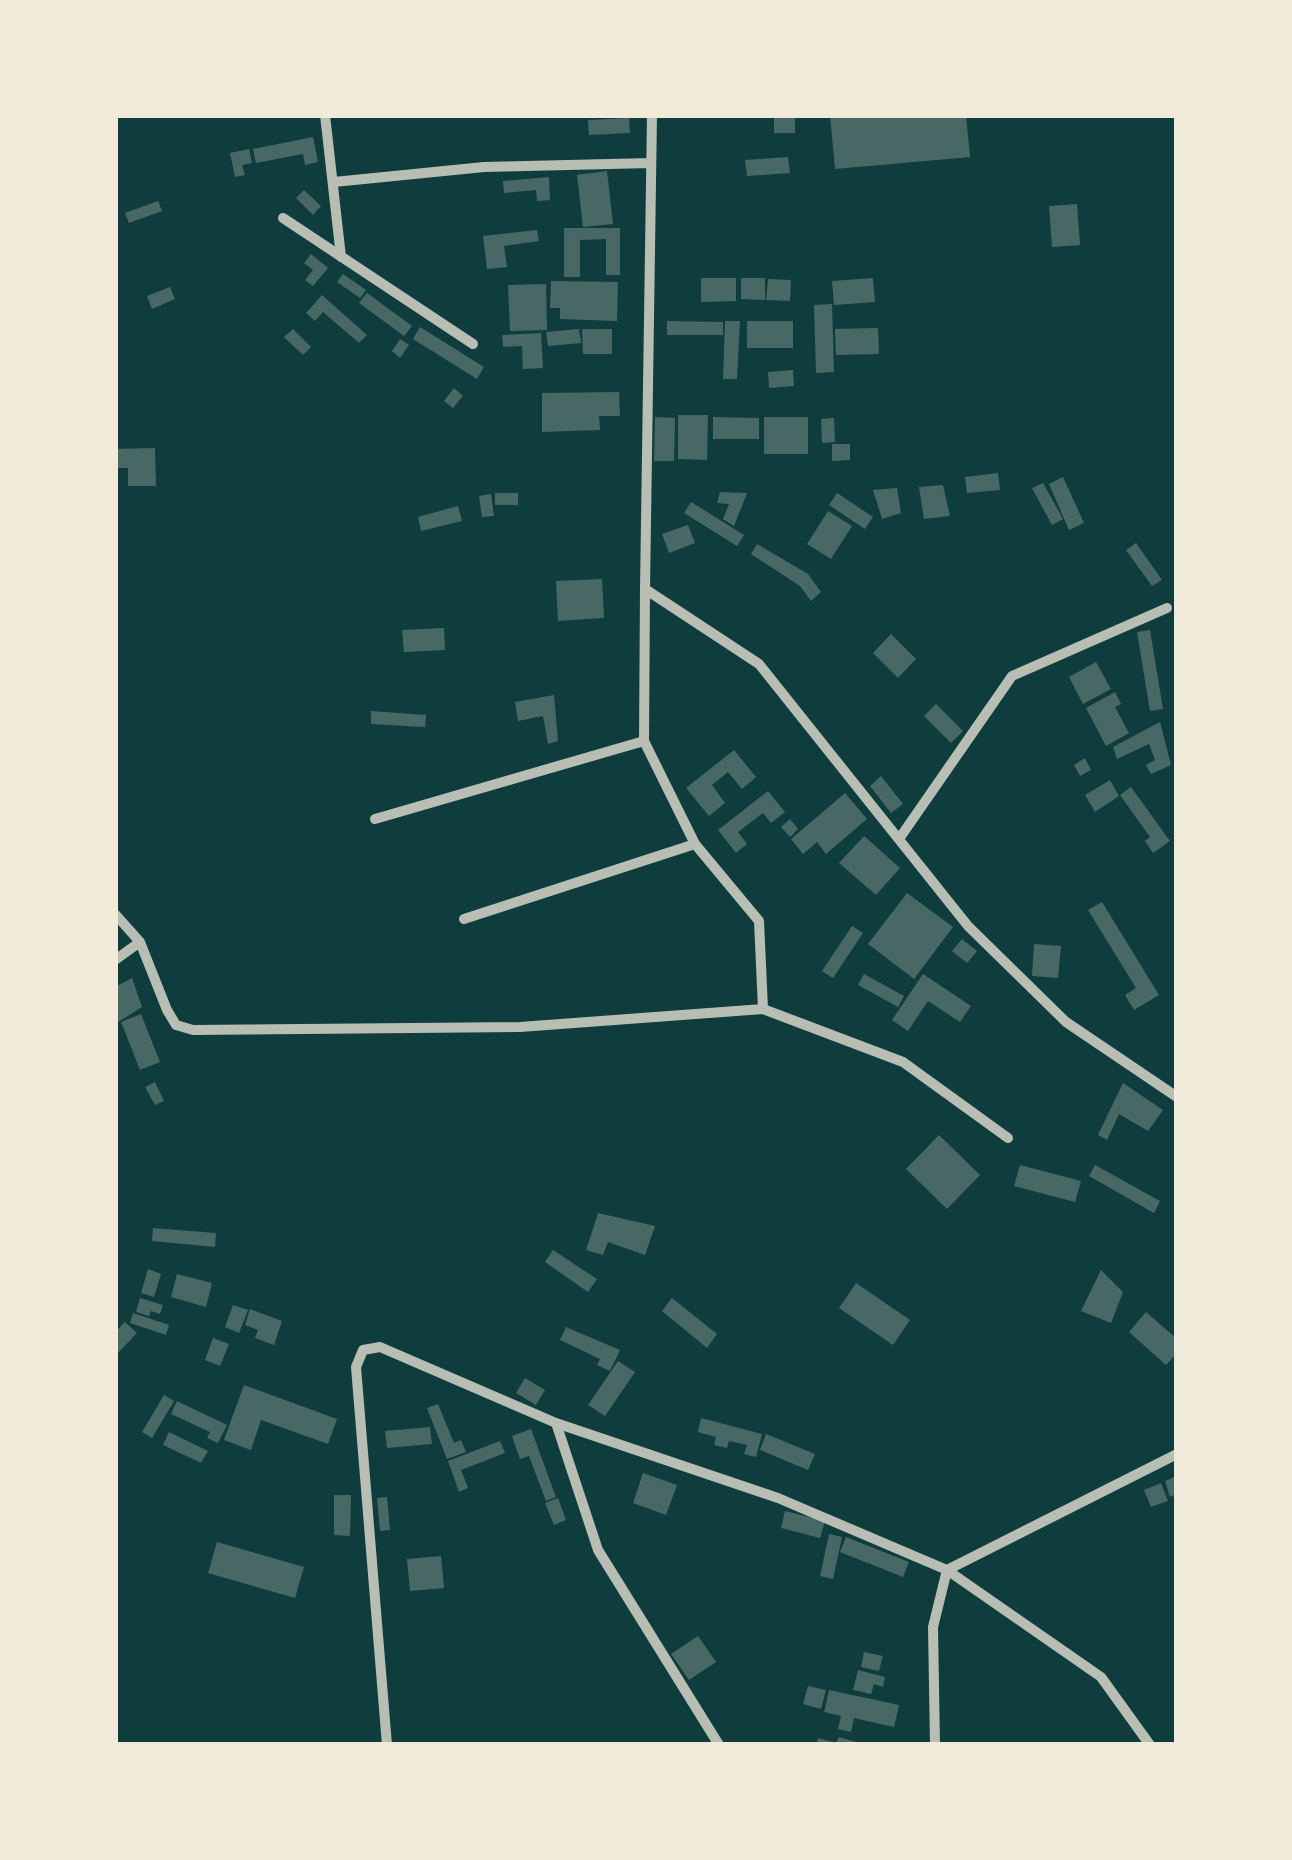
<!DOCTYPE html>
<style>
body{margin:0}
#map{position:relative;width:1292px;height:1860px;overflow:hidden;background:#0f3d3e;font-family:Overpass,sans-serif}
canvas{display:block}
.frame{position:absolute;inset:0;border:118px solid #f1e9da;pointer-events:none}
</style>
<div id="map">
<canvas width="1292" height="1860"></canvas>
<div class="frame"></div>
</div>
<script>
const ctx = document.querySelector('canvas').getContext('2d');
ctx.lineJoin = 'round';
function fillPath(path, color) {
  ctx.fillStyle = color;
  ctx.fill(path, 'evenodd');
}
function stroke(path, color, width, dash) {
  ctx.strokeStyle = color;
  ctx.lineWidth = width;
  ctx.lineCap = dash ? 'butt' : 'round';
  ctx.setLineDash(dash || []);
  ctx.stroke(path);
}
fillPath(new Path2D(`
 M774 115H795V133H774Z
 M830 115H966L970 157 835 169Z
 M629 118 630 133 589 135 588 120Z
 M313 137 318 162 305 165 303 154 256 163 253 149Z
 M249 149 252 163 242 165 245 175 235 177 230 153Z
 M788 157 790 173 747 176 745 160Z
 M607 171 613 224 583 227 577 175Z
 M549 177 550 200 537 201 536 190 504 193 503 181Z
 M304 190 321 206 313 215 296 198Z
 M158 201 162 211 129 223 125 213Z
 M1077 204 1080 245 1052 247 1049 206Z
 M564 228H620V275H606V239L580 240V277H564Z
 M537 230 539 241 504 246 507 267 487 269 483 236Z
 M311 254 328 268 313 286 305 280 313 270 304 263Z
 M343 274 366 290 360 298 337 282Z
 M701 278H736V301L701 302Z
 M741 278H765V300L741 299Z
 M873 278 875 302 834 305 832 281Z
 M768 279 791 280 790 301 766 300Z
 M551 281 618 282 617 321 560 319V308H550Z
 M546 284 547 330 510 331 508 285Z
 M170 287 175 299 152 309 147 296Z
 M367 293 412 326 404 336 359 303Z
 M322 295 367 335 359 343 323 312 315 321 306 313Z
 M832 304 834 372 816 373 814 305Z
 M667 321 723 322V335H667Z
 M725 321H740L737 379H723Z
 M747 321H793V348H747Z
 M420 327 484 367 477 379 413 339Z
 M878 328 879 354 836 355 835 329Z
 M293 329 311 347 303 355 284 337Z
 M579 329 581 343 548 346 546 332Z
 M582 329H612V354H583Z
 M541 333 543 368 523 369 522 346 503 347 502 335Z
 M400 339 409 345 400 358 392 351Z
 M793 370 794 386 769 388 768 372Z
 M454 388 463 396 453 408 444 401Z
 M619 392 620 416H599L600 430 542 432V393Z
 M678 415H708L707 460 678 459Z
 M655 417 675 418 674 461H654Z
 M713 417 759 418V439H713Z
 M764 417H808V454H764Z
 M834 418 835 442 822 443 821 419Z
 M832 444H850V460L832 461Z
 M155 448 156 486H128V468H115V449Z
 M998 473 1000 490 967 493 965 477Z
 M1063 477 1084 523 1069 530 1049 484Z
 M1043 483 1063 519 1052 525 1032 488Z
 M943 485 950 516 924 519 919 487Z
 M897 488 901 513 882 519 873 490Z
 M720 492 747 493 734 526 723 519 729 504 717 503Z
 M495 493H518V505H495Z
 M837 493 873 517 865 529 829 505Z
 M491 494 494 516 482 517 479 496Z
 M691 502 744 535 737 546 684 513Z
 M458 506 462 521 421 531 418 517Z
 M828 511 852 526 831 559 807 544Z
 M688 525 695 543 669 553 662 534Z
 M1136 543 1162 580 1152 586 1126 550Z
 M757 544 808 574 821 592 811 601 800 586 751 554Z
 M602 579 604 618 558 621 556 581Z
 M444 628 445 650 404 652 402 630Z
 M1150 630 1163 709 1150 711 1137 632Z
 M891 634 916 659 898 678 873 653Z
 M1096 662 1111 689 1083 704 1069 677Z
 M1115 692 1121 704 1115 707 1129 733 1106 746 1086 708Z
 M554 695 558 741 548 744 543 716 518 721 515 702Z
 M936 704 963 731 951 743 924 716Z
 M371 711 426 715 425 727 371 724Z
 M1160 722 1171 765 1151 774 1146 765 1155 760 1149 744 1117 759 1113 747Z
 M734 750 756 777 742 789 728 772 712 785 725 803 709 816 686 788Z
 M1085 758 1091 770 1080 776 1074 765Z
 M881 776 903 804 891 813 870 786Z
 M1110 780 1119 796 1095 812 1085 795Z
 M1131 787 1170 841 1153 853 1145 841 1150 837 1120 795Z
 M768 791 785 812 771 823 763 813 738 832 747 844 736 853 718 830Z
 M845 793 867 819 826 854 817 842 803 854 791 839Z
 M790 819 798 829 790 837 781 827Z
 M864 836 900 868 876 895 839 863Z
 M907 893 953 927 914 979 868 944Z
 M1102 902 1159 995 1134 1010 1125 995 1136 988 1088 910Z
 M852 926 863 933 833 978 822 971Z
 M962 939 977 951 967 963 952 951Z
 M1034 944 1061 946 1058 978 1032 976Z
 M864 974 904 996 898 1007 858 985Z
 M923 974 971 1006 960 1022 928 1001 908 1031 892 1020Z
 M132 978 142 1007 115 1024V987Z
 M141 1014 160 1062 140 1070 121 1022Z
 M155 1082 164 1101 155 1105 145 1087Z
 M1123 1083 1163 1110 1148 1131 1119 1114 1107 1140 1098 1135Z
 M939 1135 980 1175 947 1209 906 1169Z
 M1020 1165 1081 1181 1075 1202 1014 1186Z
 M1095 1165 1160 1201 1154 1213 1089 1176Z
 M598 1213 655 1226 645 1255 608 1242 603 1255 586 1250Z
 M153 1228 216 1233 215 1247 152 1241Z
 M553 1250 597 1279 588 1292 545 1262Z
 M148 1269 161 1274 154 1297 141 1293Z
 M1101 1270 1123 1292 1111 1323 1081 1311Z
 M177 1274 212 1283 206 1307 171 1297Z
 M856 1283 910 1320 893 1345 839 1308Z
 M140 1298 163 1305 160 1314 151 1311 149 1316 136 1312Z
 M672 1298 717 1334 707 1348 662 1311Z
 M233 1305 248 1310 239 1333 225 1327Z
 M250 1309 282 1321 274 1345 255 1338 258 1330 245 1325Z
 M1146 1312 1177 1339V1353L1166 1365 1129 1332Z
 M133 1313 169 1325 166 1335 130 1323Z
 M125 1322 137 1333 115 1356V1332Z
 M566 1327 620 1350 610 1371 597 1365 600 1359 560 1340Z
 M213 1338 229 1344 220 1366 205 1360Z
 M618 1361 635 1372 605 1416 588 1405Z
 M525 1378 545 1390 536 1405 516 1393Z
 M244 1385 337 1419 328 1444 261 1420 251 1450 224 1440Z
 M164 1395 174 1401 152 1438 142 1432Z
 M177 1401 227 1425 218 1443 207 1438 210 1432 171 1414Z
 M438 1404 454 1443 461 1440 466 1452 447 1459 427 1408Z
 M701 1418 762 1434 756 1457 744 1454 747 1445 729 1441 727 1448 714 1445 716 1437 698 1432Z
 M430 1427 432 1444 387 1448 385 1431Z
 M531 1429 556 1497 546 1501 529 1456 520 1459 512 1436Z
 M169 1432 208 1451 201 1463 163 1445Z
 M766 1434 815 1454 808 1470 760 1450Z
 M500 1441 505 1453 461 1470 468 1488 459 1492 448 1461Z
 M643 1473 677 1485 666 1515 633 1503Z
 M1177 1476V1494L1170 1497 1165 1481Z
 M1161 1483 1168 1501 1151 1507 1144 1490Z
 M334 1495H351L350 1536 334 1535Z
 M387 1497 390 1530 380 1531 377 1498Z
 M558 1498 566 1520 554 1525 545 1503Z
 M785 1511 825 1521 820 1538 781 1528Z
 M829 1534 842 1537 833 1579 820 1576Z
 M846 1537 909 1562 903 1577 840 1552Z
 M217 1542 304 1567 295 1598 208 1573Z
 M441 1556 444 1588 410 1591 407 1559Z
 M698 1636 716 1662 689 1680 671 1654Z
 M864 1652 883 1656 879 1671 861 1667Z
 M858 1670 885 1677 883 1687 874 1684 871 1694 853 1690Z
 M808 1686 826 1690 821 1709 803 1704Z
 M829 1690 899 1705 894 1727 854 1718 851 1732 838 1729 841 1716 824 1712Z
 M839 1737 863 1744V1745H816L818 1738 836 1743Z`), '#486865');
stroke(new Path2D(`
 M325 115 341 257
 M652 115 645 589 759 664 968 926 1066 1022 1177 1097
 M334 182 484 167 651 163
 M283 218 473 344
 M645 589 644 741 695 844 759 921 763 1009
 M375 819 644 741
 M899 839 1012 676 1167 608
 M115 914 140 942 167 1010 176 1025 193 1030 520 1027 763 1009 903 1062 1008 1138
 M464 919 695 844
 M115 960 140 942
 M556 1423 598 1550 719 1745
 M387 1745 356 1367 363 1350 380 1347 556 1423 778 1498 947 1570 933 1627 935 1745
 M1150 1745 1101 1677 947 1570 1177 1454`), '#b8beb3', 10);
</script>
